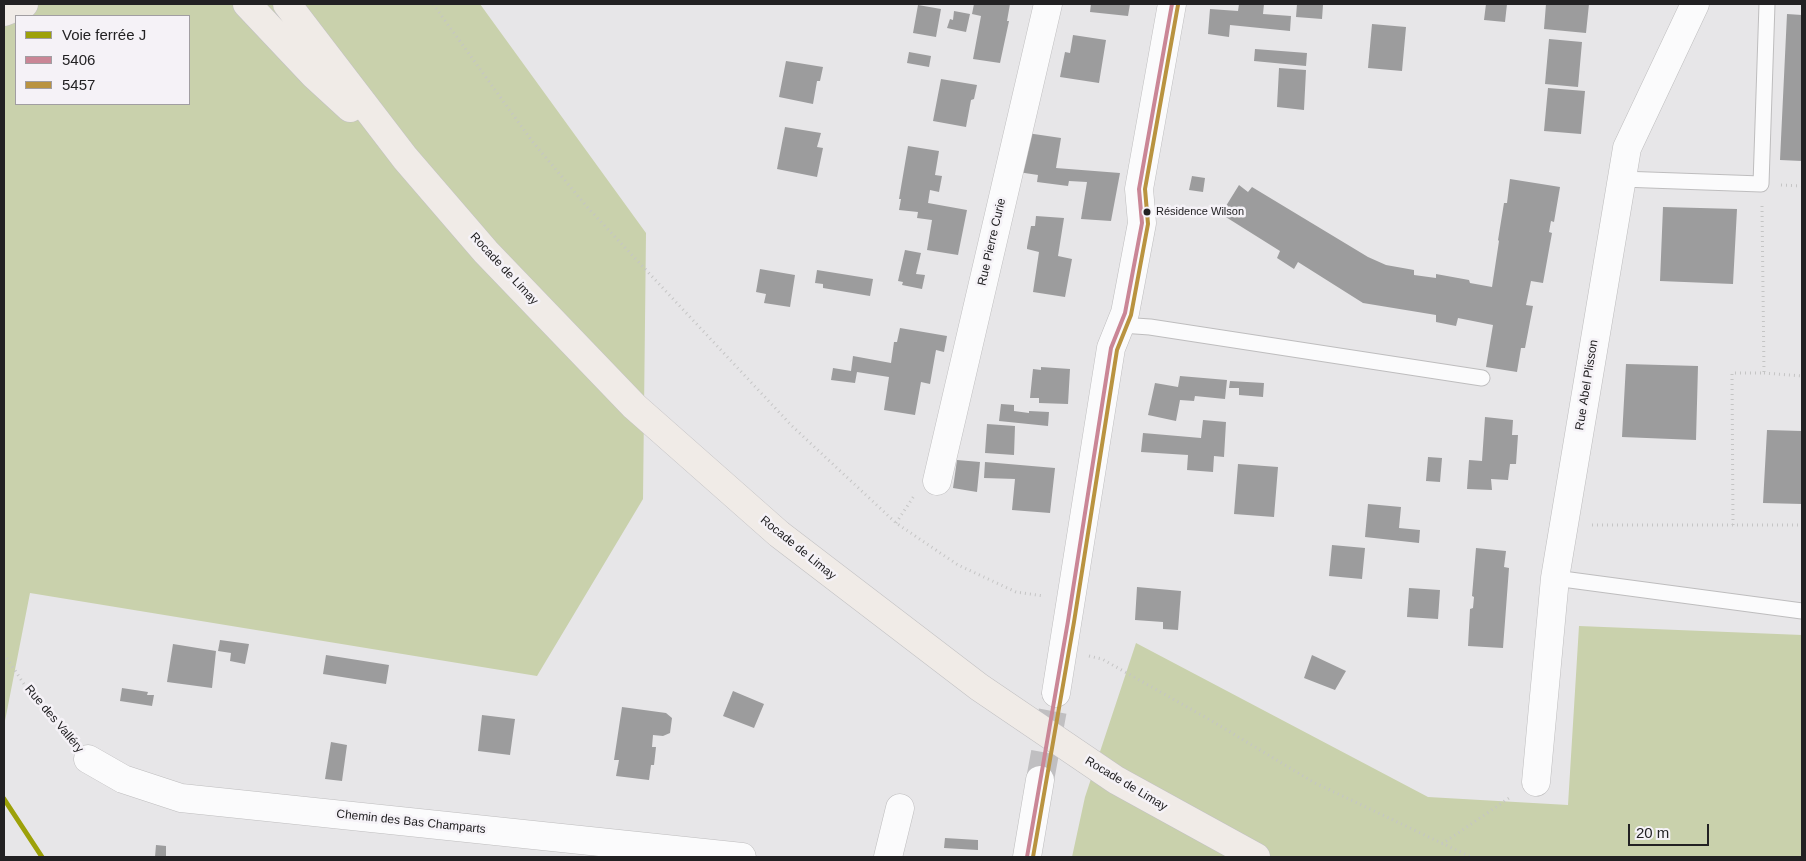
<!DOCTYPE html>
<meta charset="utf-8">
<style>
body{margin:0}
#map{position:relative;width:1806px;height:861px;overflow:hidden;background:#e7e6e8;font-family:Arial,sans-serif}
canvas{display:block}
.frame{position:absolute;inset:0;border:5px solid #222123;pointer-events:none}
.legend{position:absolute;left:15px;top:15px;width:175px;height:90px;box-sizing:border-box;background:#f5f2f7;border:1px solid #a19ea2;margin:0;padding:6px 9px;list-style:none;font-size:15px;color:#222123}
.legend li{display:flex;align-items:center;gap:10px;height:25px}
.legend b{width:25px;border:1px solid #a19ea2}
.scale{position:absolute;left:1628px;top:824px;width:81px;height:22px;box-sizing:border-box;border:2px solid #222123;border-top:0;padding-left:6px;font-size:15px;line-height:18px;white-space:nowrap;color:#222123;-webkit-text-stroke:4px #f5f2f7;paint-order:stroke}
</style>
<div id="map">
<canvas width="1806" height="861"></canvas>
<div class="frame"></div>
<ul class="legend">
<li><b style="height:6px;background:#9da109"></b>Voie ferrée J</li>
<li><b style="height:6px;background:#ca8696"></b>5406</li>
<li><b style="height:6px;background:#b99340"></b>5457</li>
</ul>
<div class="scale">20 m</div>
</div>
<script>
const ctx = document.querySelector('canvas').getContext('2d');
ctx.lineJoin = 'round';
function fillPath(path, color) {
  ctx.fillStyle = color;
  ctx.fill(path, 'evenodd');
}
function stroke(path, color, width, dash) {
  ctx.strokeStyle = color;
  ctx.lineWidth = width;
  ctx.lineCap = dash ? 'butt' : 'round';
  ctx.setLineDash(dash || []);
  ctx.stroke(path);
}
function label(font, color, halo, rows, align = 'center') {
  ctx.font = font + ' Arial,sans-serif';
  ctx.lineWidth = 5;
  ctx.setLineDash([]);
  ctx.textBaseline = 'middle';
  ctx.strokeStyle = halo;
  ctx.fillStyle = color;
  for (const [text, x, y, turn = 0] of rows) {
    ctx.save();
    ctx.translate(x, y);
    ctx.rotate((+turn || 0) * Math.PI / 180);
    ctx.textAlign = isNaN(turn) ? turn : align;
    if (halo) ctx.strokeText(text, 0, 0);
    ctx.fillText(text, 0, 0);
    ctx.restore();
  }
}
fillPath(new Path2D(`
 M4 4H480L646 233 643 499 537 676 30 593 4 726ZM16 16H189V104H16Z
 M1579 626 1802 635V857H1072L1085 797 1136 643 1428 797 1568 805Z`), '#c9d1ac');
fillPath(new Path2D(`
 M974 4H1010L1007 21H1009L1000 63 973 59 981 16 972 14Z
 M1091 4H1130L1128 16 1090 12Z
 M1239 4H1264L1263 14 1291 16 1290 31 1230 25 1229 37 1208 34 1210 9 1238 11Z
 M1297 4 1323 5 1322 19 1296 17Z
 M1486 4H1507L1505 22 1484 20Z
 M1546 4H1589L1586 33 1544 29Z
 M918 5 941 9 936 37 913 33Z
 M954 11 970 14 966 32 947 28 950 19 953 20Z
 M1787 14 1802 15V161L1780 160Z
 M1372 24 1406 27 1402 71 1368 68Z
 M1073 35 1106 40 1099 83 1060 77 1065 52 1070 53Z
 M1549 39 1582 42 1578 87 1545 84Z
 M1255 49 1307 53 1306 66 1254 61Z
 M909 52 931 56 929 67 907 63Z
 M786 61 823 67 820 81H817L813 104 779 97Z
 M1279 68 1306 70 1304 110 1277 107Z
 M941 79 977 85 974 99 971 100 966 127 933 121Z
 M1548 88 1585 91 1581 134 1544 131Z
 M785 127 821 133 817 147 823 148 817 177 777 169Z
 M1027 133 1061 138 1056 168 1120 173 1111 221 1081 219 1087 182 1069 181 1068 186 1037 182 1038 175 1018 172Z
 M908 146 939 151 935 175 942 176 939 192 930 190 928 203 967 210 958 255 927 250 932 220 917 218 918 212 899 210 901 199H899Z
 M1192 176 1205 178 1203 192 1189 190Z
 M1510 179 1560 187 1554 222 1551 221 1549 232 1552 233 1543 283 1531 281 1526 305 1533 306 1525 348H1521L1517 372 1486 367 1493 325 1458 318 1456 326 1436 322V315L1363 303 1298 262 1294 269 1277 258 1280 251 1221 214 1239 185 1248 192 1252 187 1368 257 1386 265 1414 270V275L1436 278V274L1469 280 1470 283 1492 287 1499 241 1498 240 1504 203H1507Z
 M1663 207 1737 209 1733 284 1660 281Z
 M1036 216 1064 218 1058 256 1072 259 1065 297 1033 292 1039 252 1027 249V247L1031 226H1035Z
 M905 250 921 253 916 274 925 275 922 289 902 285 903 282 898 281Z
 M760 269 795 275 790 307 764 303 766 294 756 292Z
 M817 270 873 279 870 296 823 288V284L815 283Z
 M900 328 947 336 944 352 936 350 930 384 921 382 915 415 884 410 889 377 857 372 855 383 831 380 833 368 851 371 853 356 891 363 894 342H897Z
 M1626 364 1698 366 1696 440 1622 437Z
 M1041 367 1070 369 1068 404 1039 403V398H1030L1033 369 1041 370Z
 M1180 376 1227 380 1225 399 1195 396 1194 401 1180 400 1176 421 1148 415 1155 383 1178 387Z
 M1230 381 1264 383 1263 397 1239 395V388H1229Z
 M1001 404 1014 405V411L1029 413V411L1049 412 1048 426 999 421Z
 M1485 417 1513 420 1512 435H1518L1516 464H1510L1508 480 1491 479 1492 490 1467 489 1469 460 1482 461Z
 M1203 420 1226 422 1224 457 1214 456 1213 472 1187 470 1188 455 1141 452 1143 433 1201 438Z
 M987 424 1015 426 1014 455 985 453Z
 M1767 430 1802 431V504L1763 503Z
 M1428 457 1442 458 1440 482 1426 481Z
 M957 460 980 462 977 492 953 488Z
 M985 462 1055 468 1050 513 1012 510 1015 479 984 478Z
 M1238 464 1278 467 1274 517 1234 514Z
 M1368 504 1401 507 1399 528 1420 530 1419 543 1365 537Z
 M1332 545 1365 548 1362 579 1329 576Z
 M1476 548 1506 551 1504 567 1509 568 1503 648 1468 646 1470 609 1473 608 1474 597 1472 596Z
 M1137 587 1181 591 1178 630 1163 629V622L1135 620Z
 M1409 588 1440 590 1438 619 1407 617Z
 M220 640 249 644 245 664 230 661 231 653 218 651Z
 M173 644 216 651 212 688 167 682Z
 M326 655 389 665 386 684 323 674Z
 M1312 655 1346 671 1335 690 1304 678Z
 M122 688 148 692 147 695H154L152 706 120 701Z
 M733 691 764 704 754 728 723 716Z
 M622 707 666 713 672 718 670 733 663 736 653 735 652 747H656L654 765H651L649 780 616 776 619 760H614Z
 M482 715 515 719 510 755 478 751Z
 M331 742 347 745 342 781 325 779Z
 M945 838 978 840V850L944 848Z
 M156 845 166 846V857H155Z`), '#9c9c9d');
stroke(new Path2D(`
 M1040 780 1056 693`), '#c0bfc1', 28, [28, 14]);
const service = new Path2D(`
 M1621 179 1761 184 1767 4
 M1121 325 1150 327 1482 378
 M1555 578 1802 611`);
const minor = new Path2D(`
 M937 481 1048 4
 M1056 693 1111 348 1125 313 1142 223 1139 189 1172 4
 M88 759 123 779 181 798 742 857
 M1536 782 1555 578 1627 148 1695 4
 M888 857 900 808
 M1027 857 1040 780`);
const primary = new Path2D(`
 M247 4 314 75 350 108
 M287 4 405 158 486 252 634 406 779 534 979 687 1116 780 1256 857
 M4 12 24 4`);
stroke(service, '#bebdbe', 17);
stroke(minor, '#bebdbe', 29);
stroke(primary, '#c2c1c3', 29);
stroke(new Path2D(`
 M433 4 532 141 588 208 792 426 896 523 958 565 1016 592 1044 596
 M1781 185 1802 186
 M1764 373 1802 376
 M896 523 914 496
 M1592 525H1802
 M1733 525 1732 373H1764L1762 205
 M4 654 34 699 71 740
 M1089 656 1102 659 1212 721 1313 782 1471 857
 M1442 844 1512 796`), '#c5c5c5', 3, [1, 4]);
stroke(service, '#fbfbfc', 15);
stroke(minor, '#fbfbfc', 28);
stroke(primary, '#f0ebe7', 28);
stroke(new Path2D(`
 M1027 857 1068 621 1111 348 1125 313 1142 223 1139 189 1172 4`), '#ca8696', 4);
stroke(new Path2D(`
 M1033 857 1074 622 1117 350 1131 315 1148 224 1145 189 1178 5`), '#b99340', 4);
stroke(new Path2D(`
 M4 799 42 857`), '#9da109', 5);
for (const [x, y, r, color] of [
 [1147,212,4.5,"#222123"]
]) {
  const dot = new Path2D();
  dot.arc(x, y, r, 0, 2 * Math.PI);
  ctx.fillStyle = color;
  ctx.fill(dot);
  stroke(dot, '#f5f2f7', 2);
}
label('11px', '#222123', '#f5f2f7', [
 ["Résidence Wilson",1156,212]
], 'left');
label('12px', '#222123', '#f5f2f7', [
 ["Rue Pierre Curie",992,242,-77],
 ["Rocade de Limay",504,269,47],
 ["Rue Abel Plisson",1587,385,-81],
 ["Rocade de Limay",798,548,39],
 ["Rue des Valléry",54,719,50],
 ["Rocade de Limay",1126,784,31],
 ["Chemin des Bas Champarts",411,822,6]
]);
</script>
